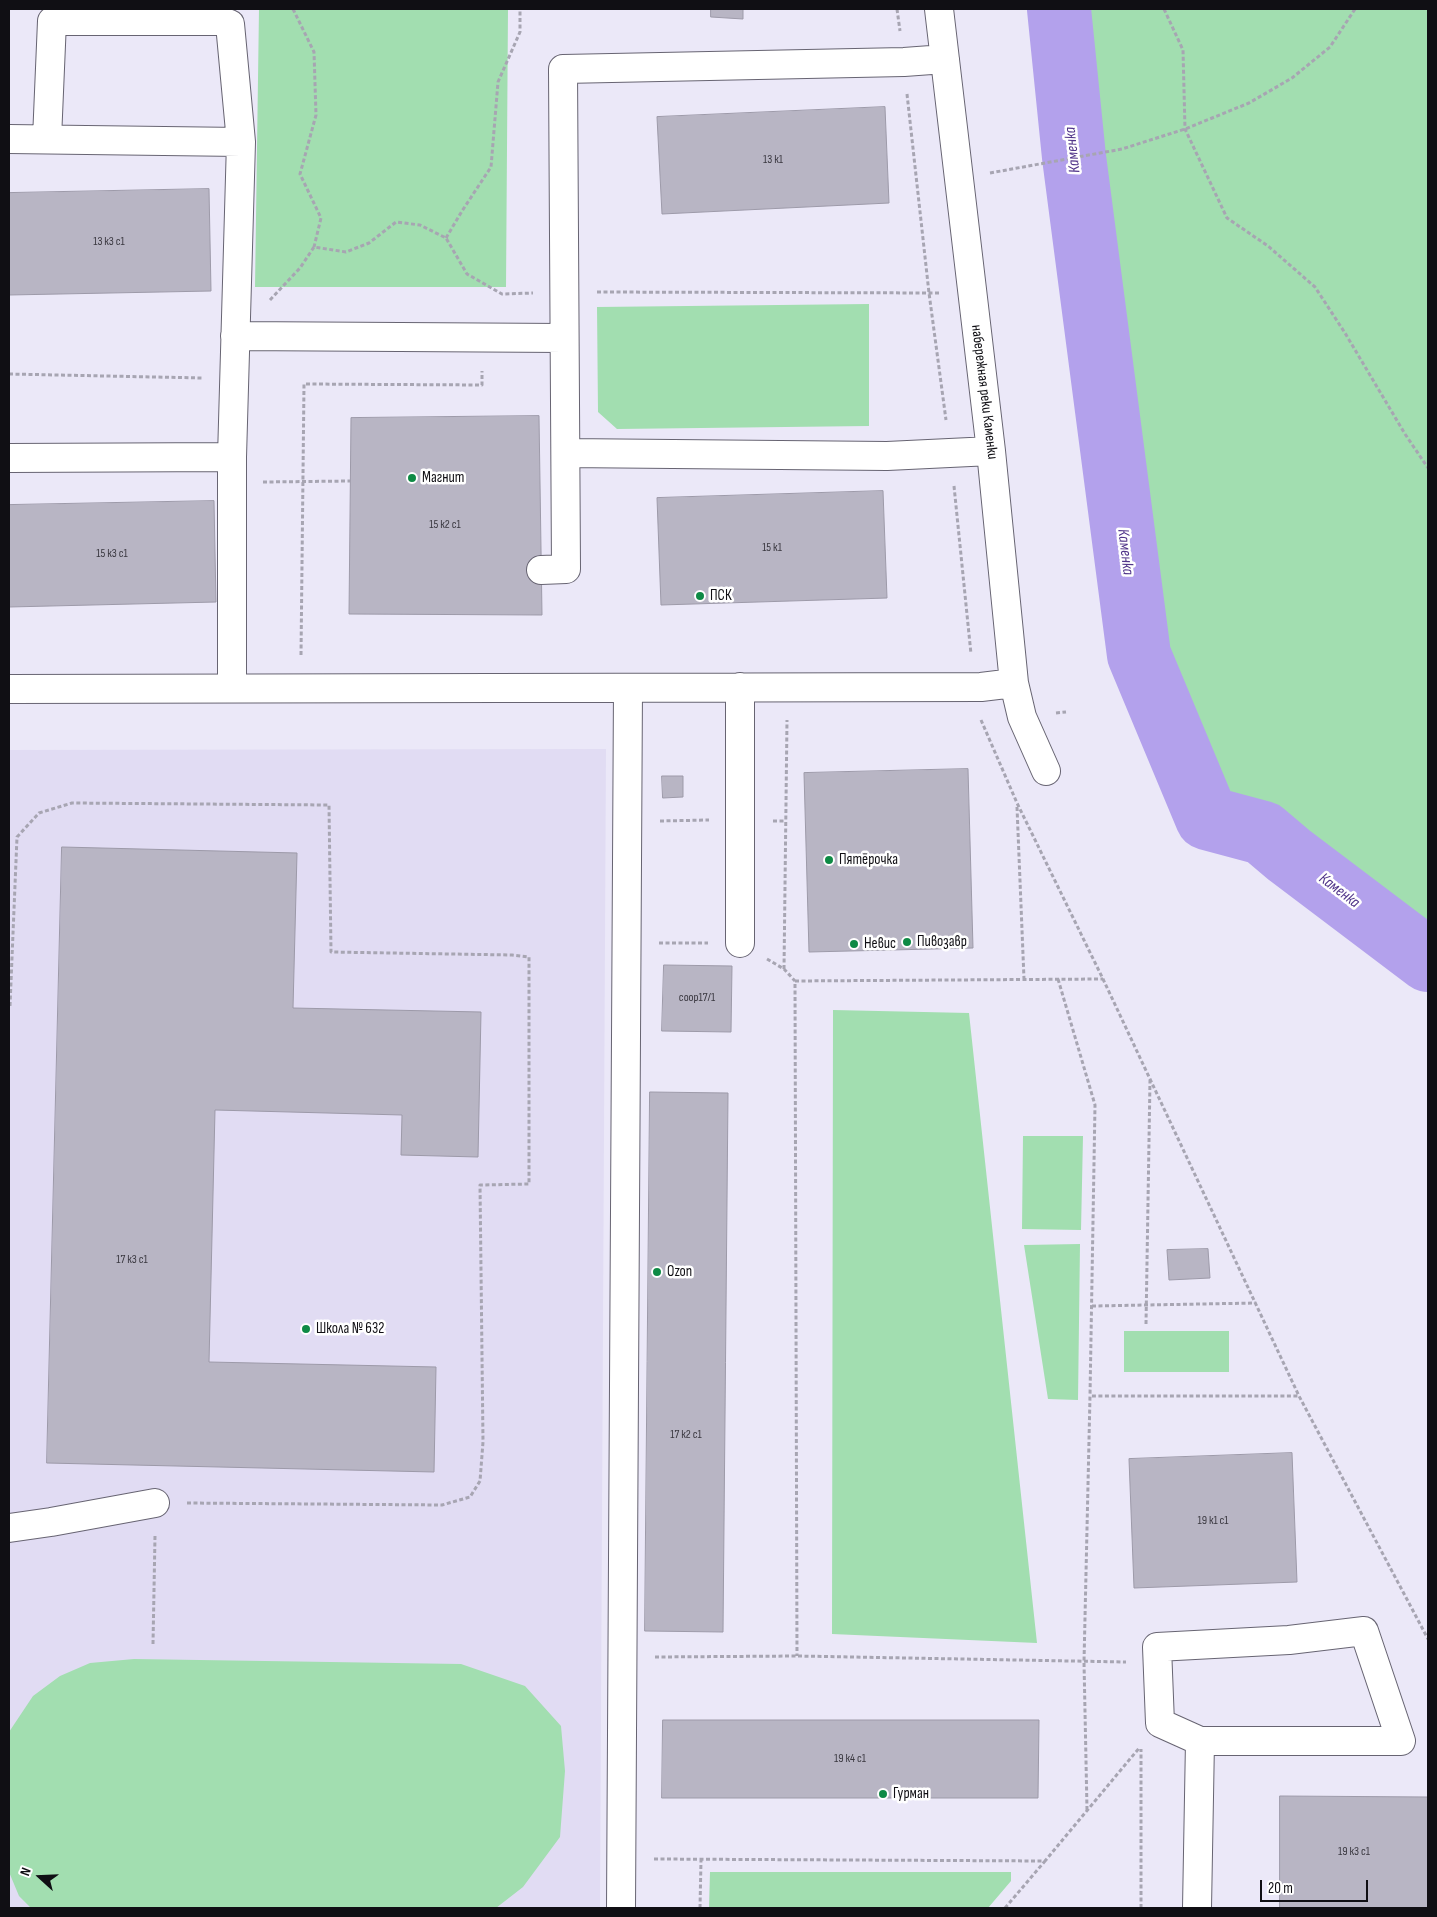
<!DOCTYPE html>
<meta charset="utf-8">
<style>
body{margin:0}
#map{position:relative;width:1437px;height:1917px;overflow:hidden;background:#ebe8f8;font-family:"Sofia Sans Condensed",sans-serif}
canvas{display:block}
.frame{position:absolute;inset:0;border:10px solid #100f14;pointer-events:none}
.north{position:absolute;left:15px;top:1852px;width:50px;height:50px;-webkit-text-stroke:4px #fff;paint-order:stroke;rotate:290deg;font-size:14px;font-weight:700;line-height:20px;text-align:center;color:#100f14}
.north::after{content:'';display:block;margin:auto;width:18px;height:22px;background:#100f14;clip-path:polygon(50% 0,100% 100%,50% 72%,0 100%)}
.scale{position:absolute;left:1260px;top:1880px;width:108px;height:22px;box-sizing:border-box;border:2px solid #100f14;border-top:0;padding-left:6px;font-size:15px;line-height:18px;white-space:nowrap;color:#100f14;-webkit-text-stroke:4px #fff;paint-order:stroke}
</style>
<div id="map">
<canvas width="1437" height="1917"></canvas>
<div class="frame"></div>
<div class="north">N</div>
<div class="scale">20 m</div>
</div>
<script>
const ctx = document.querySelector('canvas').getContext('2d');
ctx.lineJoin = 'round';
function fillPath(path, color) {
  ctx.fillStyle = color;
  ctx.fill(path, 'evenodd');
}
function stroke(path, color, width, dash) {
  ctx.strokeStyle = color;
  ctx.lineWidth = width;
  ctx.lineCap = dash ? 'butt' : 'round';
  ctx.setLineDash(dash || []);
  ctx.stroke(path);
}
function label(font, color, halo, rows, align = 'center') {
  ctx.font = font + ' "Sofia Sans Condensed",sans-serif';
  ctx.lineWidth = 5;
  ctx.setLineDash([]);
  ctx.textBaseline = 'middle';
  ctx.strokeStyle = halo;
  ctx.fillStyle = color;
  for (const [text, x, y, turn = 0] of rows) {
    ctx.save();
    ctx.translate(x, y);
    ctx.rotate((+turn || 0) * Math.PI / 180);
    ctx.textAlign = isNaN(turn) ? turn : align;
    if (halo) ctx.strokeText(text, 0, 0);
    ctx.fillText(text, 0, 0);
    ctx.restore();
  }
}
fillPath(new Path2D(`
 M606 749 600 1908H9V750Z`), '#e1dcf3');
fillPath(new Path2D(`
 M259 9H508L506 287H255Z
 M1059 9H1428V960L1289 855 1263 833 1207 818 1139 655 1074 157Z
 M869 304V426L617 429 598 412 597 307Z
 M833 1010 969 1013 1037 1643 832 1634Z
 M1023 1136H1083L1081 1230 1022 1229Z
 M1080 1244 1078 1400 1048 1399 1024 1245Z
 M1124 1331H1229V1372H1124Z
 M134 1659 461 1664 525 1686 561 1726 565 1771 560 1837 523 1887 496 1908H31L19 1896 9 1872V1732L33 1696 60 1676 90 1663Z
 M710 1872H1011V1881L988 1908H709Z`), '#a2deb0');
stroke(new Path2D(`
 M1059 9 1074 157 1139 655 1207 818 1263 833 1289 855 1428 960`), '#b3a1ec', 64);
const building = new Path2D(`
 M711 9H743V19L711 17Z
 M885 107 889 203 662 214 657 117Z
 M209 189 211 291 9 295V193Z
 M539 416 542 615 349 614 351 418Z
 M883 491 887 598 661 605 657 498Z
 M214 501 216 602 9 607V505Z
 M968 769 973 948 809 952 804 773Z
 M662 776H683V797L663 798Z
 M62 847 297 853 293 1008 481 1012 478 1157 401 1155 402 1115 215 1110 209 1362 436 1367 434 1472 47 1463Z
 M664 965 732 966 731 1032 662 1031Z
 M650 1092 728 1093 723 1632 645 1631Z
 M1208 1249 1210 1278 1169 1280 1167 1250Z
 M1292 1453 1297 1582 1134 1588 1129 1459Z
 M663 1720H1039L1038 1798H662Z
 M1280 1796 1428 1797V1908H1280Z`);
fillPath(building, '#b8b5c4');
stroke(building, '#9d9aa9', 1);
const minor = new Path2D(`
 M939 9 991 451 1014 683 1022 717 1046 771
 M9 139 241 142 232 457V688
 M47 139 52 21H222L230 24 241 142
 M235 336 564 338
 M566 453 887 456 991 451
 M9 458 232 457
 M541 570 566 569 563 69 904 62 945 59
 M740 687V943
 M9 689 981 687 1014 683
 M9 1528 51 1522 155 1503
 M621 1908 628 688
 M1197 1908 1200 1741 1160 1723 1157 1647 1289 1640 1364 1631 1401 1741H1200`);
stroke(minor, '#676472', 30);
stroke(new Path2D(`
 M293 9 314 52 316 115 300 174 321 218 314 247
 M897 9 900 31
 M1164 9 1183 50 1185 129 1227 218 1268 246 1315 287 1345 333 1405 434 1428 468
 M907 94 929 293 946 420
 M990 173 1122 149 1185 129 1249 103 1292 78 1330 47 1355 9
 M446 238 462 211 491 167 498 82 520 32V9
 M597 292 940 293
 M270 300 300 268 314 247 346 252 369 243 396 222 420 225 446 238 467 274 502 294 533 293
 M9 374 203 378
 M263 482 350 481
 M954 486 971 654
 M301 655 304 384 482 385V371
 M1056 713 1066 712
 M981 720 1017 803 1103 979 1299 1396 1428 1639
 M1017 807 1024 979
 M660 821 709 820
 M773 821H786
 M659 943H708
 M767 959 784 969 795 981 797 1656
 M784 969 787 720
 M1058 979 1095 1105 1090 1396
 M795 981 1103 979
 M10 1006 17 837 39 813 72 803 329 805 331 952 512 955 529 957V1184L480 1185 483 1442 480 1481 470 1497 442 1505 187 1503
 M1092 1306 1256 1303
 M1146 1324 1150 1080
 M153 1644 155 1536
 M655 1657 797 1656 1126 1662
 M1087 1810 1084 1662 1090 1396H1299
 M654 1859 1045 1861 1140 1747
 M700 1908 701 1860
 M1005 1908 1045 1861
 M1141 1908V1749`), '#a7a5b2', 3, [4, 2.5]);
stroke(minor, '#fff', 28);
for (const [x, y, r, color] of [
 [412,478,5,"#0e8a45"],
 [700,596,5,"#0e8a45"],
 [829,860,5,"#0e8a45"],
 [907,942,5,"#0e8a45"],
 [854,944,5,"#0e8a45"],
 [657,1272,5,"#0e8a45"],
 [306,1329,5,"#0e8a45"],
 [883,1794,5,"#0e8a45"]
]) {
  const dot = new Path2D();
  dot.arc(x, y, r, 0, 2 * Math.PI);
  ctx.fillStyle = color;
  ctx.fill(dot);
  stroke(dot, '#fff', 2);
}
label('12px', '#3a3840', null, [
 ["13 к1",773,160],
 ["13 к3 с1",109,242],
 ["15 к2 с1",445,525],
 ["15 к1",772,548],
 ["15 к3 с1",112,554],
 ["соор17/1",697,998],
 ["17 к3 с1",132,1260],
 ["17 к2 с1",686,1435],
 ["19 к1 с1",1213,1521],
 ["19 к4 с1",850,1759],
 ["19 к3 с1",1354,1852]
]);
label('15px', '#100f14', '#fff', [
 ["набережная реки Каменки",984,392,83]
]);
label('15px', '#100f14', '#fff', [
 ["Магнит",422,478],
 ["ПСК",710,596],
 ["Пятёрочка",839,860],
 ["Пивозавр",917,942],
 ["Невис",864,944],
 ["Ozon",667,1272],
 ["Школа № 632",316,1329],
 ["Гурман",893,1794]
], 'left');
label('italic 16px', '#503489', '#fff', [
 ["Каменка",1073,150,-96],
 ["Каменка",1125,552,83],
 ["Каменка",1339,891,37]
]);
</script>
